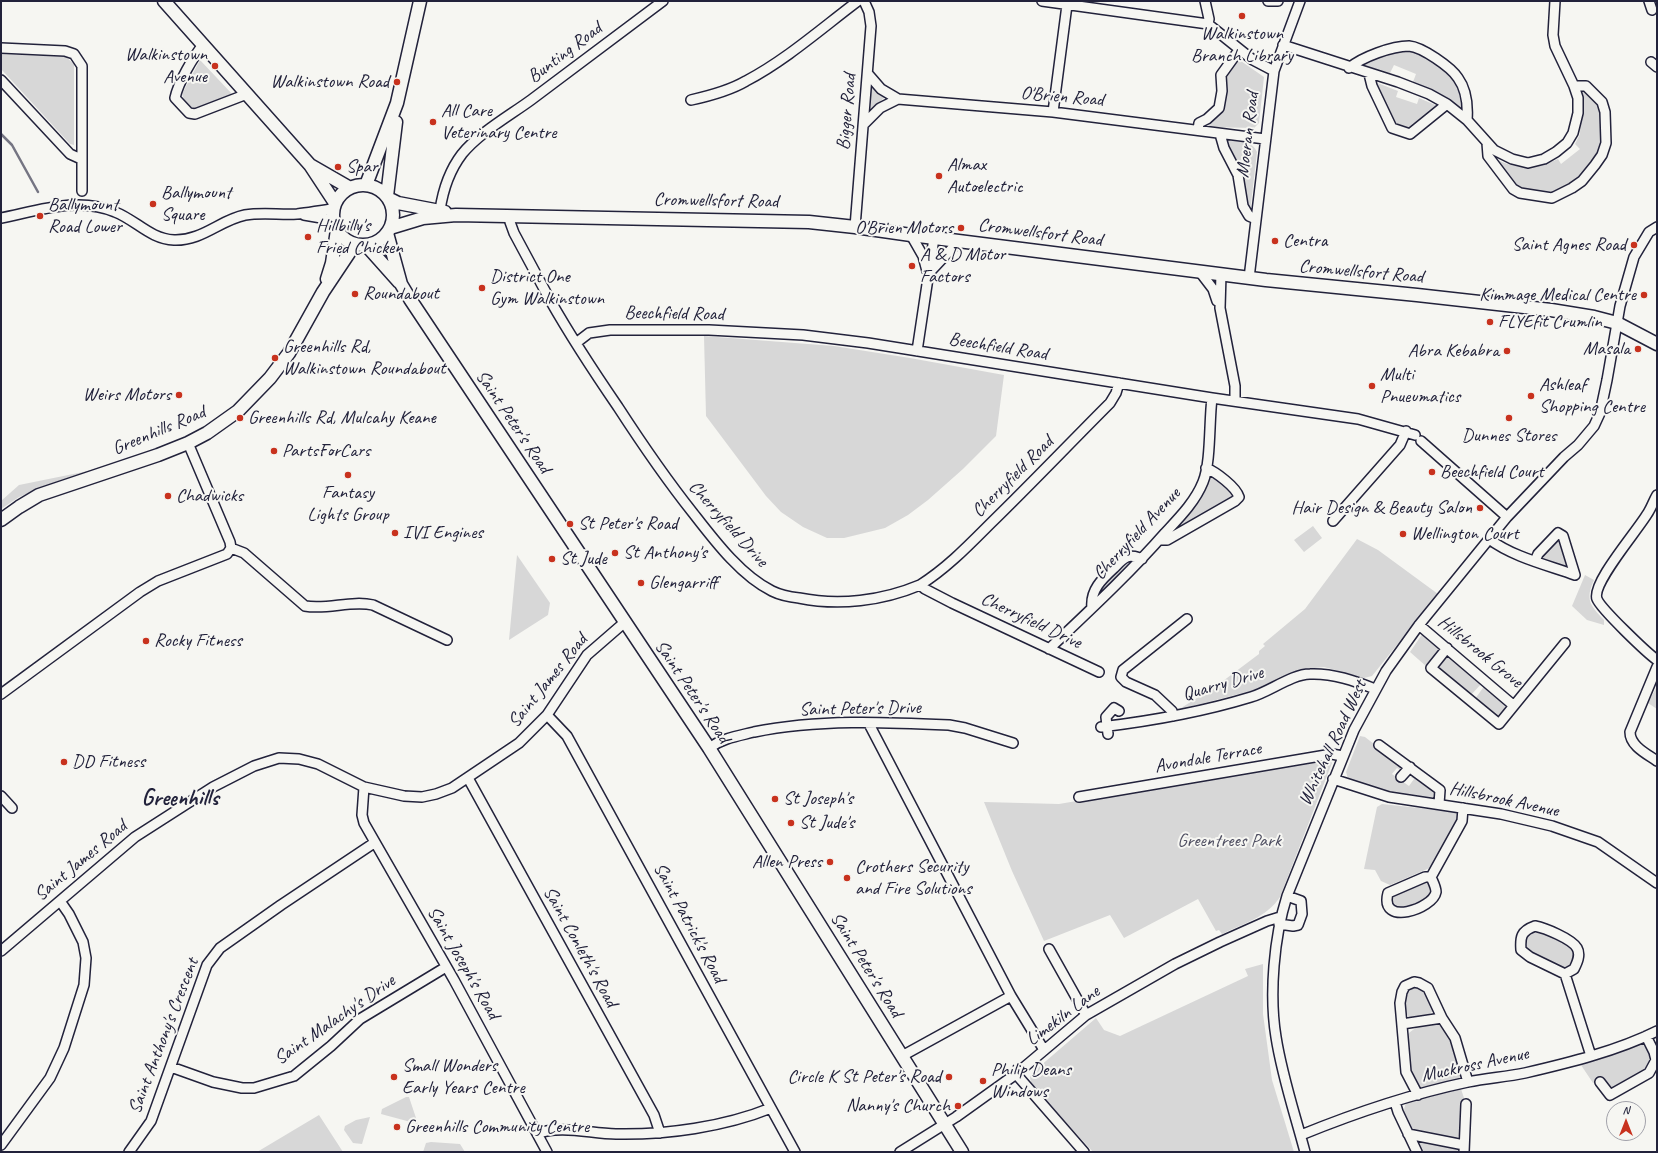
<!DOCTYPE html>
<style>
body{margin:0}
#map{position:relative;width:1658px;height:1153px;overflow:hidden;background:#f6f6f2;font-family:Caveat,sans-serif}
canvas{display:block}
.frame{position:absolute;inset:0;border:2px solid #22223b;pointer-events:none}
.north{position:absolute;left:1606px;top:1101px;width:40px;height:40px;box-sizing:border-box;background:#f6f6f2;border:1px solid #a1a1a9;border-radius:50%;rotate:0deg;font-size:11px;font-weight:700;line-height:16px;text-align:center;color:#22223b}
.north::after{content:'';display:block;margin:auto;width:14px;height:18px;background:#c8321e;clip-path:polygon(50% 0,100% 100%,50% 72%,0 100%)}
</style>
<div id="map">
<canvas width="1658" height="1153"></canvas>
<div class="frame"></div>
<div class="north">N</div>
</div>
<script>
const ctx = document.querySelector('canvas').getContext('2d');
ctx.lineJoin = 'round';
function fillPath(path, color) {
  ctx.fillStyle = color;
  ctx.fill(path, 'evenodd');
}
function stroke(path, color, width, dash) {
  ctx.strokeStyle = color;
  ctx.lineWidth = width;
  ctx.lineCap = dash ? 'butt' : 'round';
  ctx.setLineDash(dash || []);
  ctx.stroke(path);
}
function label(font, color, halo, rows, align = 'center') {
  ctx.font = font + ' Caveat,sans-serif';
  ctx.lineWidth = 4;
  ctx.setLineDash([]);
  ctx.textBaseline = 'middle';
  ctx.strokeStyle = halo;
  ctx.fillStyle = color;
  for (const [text, x, y, turn = 0] of rows) {
    ctx.save();
    ctx.translate(x, y);
    ctx.rotate((+turn || 0) * Math.PI / 180);
    ctx.textAlign = isNaN(turn) ? turn : align;
    if (halo) ctx.strokeText(text, 0, 0);
    ctx.fillText(text, 0, 0);
    ctx.restore();
  }
}
fillPath(new Path2D(`
 M1412 49C1430 58 1452 68 1460 89 1462 94 1463 101 1465 107L1462 109 1441 94 1413 82 1416 74 1394 65 1389 75 1362 66C1376 53 1394 50 1412 49Z
 M1 54 66 57 74 64V145L70 144 1 69Z
 M1238 59 1264 77 1259 123 1254 128 1207 127C1225 107 1228 105 1223 78Z
 M200 60 233 95 195 109 185 103 182 94Z
 M1375 82 1398 91 1396 97 1417 104 1419 98 1440 107 1411 130H1399L1391 120Z
 M871 85 885 97 870 111Z
 M1582 89 1602 107 1604 137 1600 152 1583 172 1567 186 1548 193 1521 188 1518 187 1502 171 1494 158C1516 170 1535 169 1558 159L1561 164 1580 149 1575 144 1580 134 1581 94Z
 M1225 140C1237 142 1252 140 1257 152L1250 212Z
 M704 336 834 346 910 358 1004 375 996 436 963 469 928 500 908 515 885 528 844 538H827L803 527 781 512 766 496 706 416Z
 M98 469 61 480 19 497 1 509V501L19 485Z
 M1210 476C1218 476 1228 487 1233 494L1229 502 1173 533C1187 516 1205 498 1210 476Z
 M1313 526 1322 538 1304 552 1294 540Z
 M1357 539 1378 550 1438 594 1372 676 1364 678 1324 667 1298 670 1254 690 1178 710 1219 684 1259 654V651L1265 646 1263 644 1305 609Z
 M1559 540 1561 541 1568 566 1567 568 1546 561 1543 557V554Z
 M517 555 550 603 548 615 509 640Z
 M1129 559 1135 561 1095 599 1097 591Z
 M1585 575 1594 580C1585 600 1590 605 1604 620V625L1587 620 1572 606Z
 M1423 633 1442 649 1427 667 1410 652Z
 M1448 654 1482 683 1471 695 1436 671 1437 666Z
 M1485 685 1505 705 1504 712 1499 718 1475 699Z
 M1657 686V709L1648 703Z
 M1360 736 1365 737 1402 766V771L1397 768 1392 774 1409 786 1414 779 1411 777 1414 775 1435 791V798L1431 800C1416 797 1357 789 1348 778 1347 777 1347 774 1346 772Z
 M1323 759H1329L1332 763 1280 897C1267 917 1243 924 1222 934L1219 930 1216 931 1198 899 1124 938 1110 915 1044 941 1012 871 984 802 1059 804Z
 M1382 804 1455 812 1460 816 1432 867 1390 885 1381 881 1375 870 1364 869 1377 807Z
 M1423 882 1428 883 1432 889V893L1425 902 1402 910 1391 906V895Z
 M1538 930 1571 947C1577 954 1575 958 1572 966L1568 968 1562 969 1528 952C1522 942 1526 931 1538 930Z
 M1263 964V1014L1272 1080 1294 1152H1093L1031 1084 1030 1077 1032 1073 1096 1018 1104 1030 1120 1036 1248 976 1245 969Z
 M1417 987C1428 989 1431 1001 1433 1011L1426 1017H1409L1404 1011 1405 996 1412 989Z
 M1430 1023C1439 1024 1445 1027 1449 1035L1461 1079 1422 1090 1409 1069 1407 1035C1414 1028 1420 1025 1430 1023Z
 M1637 1043C1650 1045 1653 1059 1646 1069L1615 1087 1607 1089 1600 1081 1593 1083 1579 1062Z
 M1461 1089 1465 1101 1461 1135 1454 1139 1416 1132C1405 1126 1401 1114 1406 1103Z
 M406 1097H409L418 1124 381 1114 382 1109Z
 M319 1115 343 1152H257Z
 M370 1117 362 1144 353 1143 344 1130 345 1126 356 1120Z
 M1422 1140 1458 1148 1460 1152H1421L1418 1144Z
 M431 1142 460 1144 465 1152H423L426 1143Z`), '#d7d7d7');
stroke(new Path2D(`
 M1 134 12 145 38 192`), '#757583', 2.5);
const minor = new Path2D(`
 M1042 1 1208 24
 M1205 1 1209 19 1208 24
 M1268 1H1278
 M1649 1 1652 10
 M1208 24 1253 60 1274 71
 M203 45C193 57 178 83 175 98L189 113 195 114 247 94
 M1283 45 1398 82 1429 94 1447 104 1467 120 1494 150 1512 159 1528 163 1544 159 1556 152 1567 143 1573 133 1578 113V98L1574 86 1555 46 1553 35 1555 1
 M1 48 65 51 74 54 82 66V191
 M1651 62 1657 67
 M1349 68C1362 57 1392 46 1409 46 1422 47 1451 67 1458 78 1466 89 1468 106 1467 120
 M868 74 881 89 898 99
 M1369 74 1372 86 1392 128 1410 134 1447 104
 M1 80 70 154 81 159
 M691 100C709 96 729 91 746 81 786 60 822 28 858 1
 M1053 112 1067 5
 M864 124 880 108 898 99 1053 112 1265 139
 M1198 130 1199 123 1207 119 1219 108 1222 91 1221 75 1239 50
 M1220 134 1224 148 1238 175 1243 206 1249 216 1256 219
 M1487 143 1488 156 1513 189 1520 193 1552 198 1572 188 1582 181 1595 165 1602 155 1606 143 1605 112 1602 102 1586 86H1574
 M440 210C443 190 449 171 462 154 479 133 509 116 531 100 575 67 619 34 663 1
 M304 215 333 220
 M510 216V222L514 233C526 255 538 278 550 300 571 337 594 372 618 407 642 444 666 479 693 513 714 540 741 576 772 591 780 595 790 597 799 598 839 606 882 601 920 585L925 589 952 603 1099 672
 M1 218C37 211 79 196 115 212 136 220 150 239 174 240 202 241 220 220 245 215 262 212 280 215 297 214 309 213 321 210 333 209
 M855 227 871 26 869 12 864 1
 M911 235 923 256 927 271
 M1200 272 1213 289 1217 301
 M928 274 959 241
 M1221 274 1220 308 1235 386V400
 M1249 278 1274 71 1300 1
 M576 343 589 333 610 330H709L803 335 868 343 1212 398 1358 419 1415 435
 M917 351 934 238
 M1421 441 1507 517
 M1657 495C1654 500 1652 506 1649 511 1640 528 1591 583 1597 599 1601 609 1647 653 1657 660
 M1333 521 1400 445 1406 431
 M1489 539C1513 557 1547 565 1575 575L1563 536 1558 533 1538 554 1535 561
 M1159 540H1167L1235 501 1239 497C1236 487 1216 472 1206 468
 M231 548 244 553 305 606C328 610 351 600 373 605L447 640
 M920 585C947 568 969 545 991 523 1032 483 1070 443 1110 403L1116 393 1119 383
 M1092 608C1090 590 1102 579 1114 568 1118 564 1122 559 1127 557 1132 555 1137 557 1142 559
 M1419 625 1513 705
 M1447 648 1431 668 1499 724 1565 643
 M1049 649C1089 611 1129 574 1165 533 1179 518 1195 502 1203 482 1211 463 1209 421 1212 398
 M1657 667 1630 732C1630 746 1647 754 1657 761
 M1 694 140 592 158 581 227 554 231 548 230 542 188 443
 M547 715 567 736 795 1152
 M1173 716 1172 711 1155 695 1126 682 1121 677 1123 670 1187 619
 M869 724 1011 996 1044 1050
 M1101 727C1151 721 1202 712 1251 697 1269 692 1292 674 1310 674 1333 673 1355 681 1375 689
 M1108 734 1106 717 1114 708 1119 711
 M1379 745 1440 790 1439 804
 M709 748C723 738 738 736 754 732 818 719 885 722 949 725L965 728 1013 743
 M1401 777 1410 767
 M468 778 654 1115 660 1133
 M1333 779 1389 797 1501 814 1552 826 1598 842 1657 883
 M364 787 362 815 364 823 454 980 547 1152
 M1 796 12 808
 M1079 797 1332 754 1342 756
 M1425 877H1431C1433 882 1436 887 1436 892 1433 909 1379 927 1388 893Z
 M1431 877 1462 821 1463 808
 M1279 924 1293 926 1298 925 1302 914 1301 901 1287 896
 M1535 926C1545 928 1572 939 1577 948 1581 955 1577 963 1574 969L1565 974 1530 957 1521 950C1520 937 1521 931 1535 926Z
 M1049 949 1086 1015
 M1 951 135 837 213 787 254 766 279 758 299 759 318 764 364 787 404 796 422 797 436 794 452 788 519 743 547 715 587 655 625 622
 M1565 974 1591 1056
 M1402 1024 1442 1018
 M902 1056 1011 996
 M171 1067 213 1082 242 1088H254L294 1076 331 1046 360 1019 446 967
 M1016 1074 1084 1152
 M1600 1082 1610 1095 1649 1073 1656 1060 1654 1052 1646 1036
 M1418 1095 1406 1072 1400 1003 1402 992 1405 986 1414 982 1419 983 1428 988 1442 1018 1455 1038 1468 1082
 M1395 1102 1398 1112 1417 1152
 M537 1133C543 1132 549 1130 555 1130 575 1128 596 1134 616 1134 666 1135 724 1127 771 1108
 M1408 1134 1464 1145
 M1301 1135C1355 1113 1411 1094 1468 1082 1487 1078 1506 1077 1525 1073 1568 1063 1617 1051 1657 1031
 M1 1145 50 1078 64 1048 84 985 86 958 83 942 69 914 60 901
 M129 1152 151 1121 207 965 220 948 281 905 374 843
 M900 1152 956 1117 1016 1074 1086 1015 1175 964 1220 942 1267 921 1280 917
 M1305 1152C1295 1114 1282 1076 1276 1037 1269 994 1274 937 1287 896L1354 730 1386 671 1419 625 1507 517 1564 457 1578 445 1594 426 1600 413 1607 380 1620 306 1634 257 1649 232 1657 227
 M1464 1152 1466 1104`);
const major = new Path2D(`
 M164 1 310 165 335 203
 M310 165 350 188
 M366 185 397 103 420 1
 M333 215a30 30 0 1 1 60 0a30 30 0 1 1-60 0Z
 M387 196 396 122
 M388 198 398 203 445 212
 M390 228 423 218 456 215 809 222 855 227 911 235 1266 280 1417 295 1551 310 1594 317 1617 323 1657 344
 M387 233 401 284 410 299 709 748 962 1152
 M366 245 399 282
 M327 279 332 263 337 230
 M1 520 19 507 39 495 158 455 188 443 207 433 238 411 270 378 289 353 323 292 355 244`);
stroke(minor, '#22223b', 12);
stroke(major, '#22223b', 15);
stroke(minor, '#f6f6f2', 9);
stroke(major, '#f6f6f2', 12);
for (const [x, y, r, color] of [
 [1242,16,4,"#c8321e"],
 [215,66,4,"#c8321e"],
 [397,82,4,"#c8321e"],
 [433,122,4,"#c8321e"],
 [338,167,4,"#c8321e"],
 [939,176,4,"#c8321e"],
 [153,204,4,"#c8321e"],
 [40,216,4,"#c8321e"],
 [961,228,4,"#c8321e"],
 [308,237,4,"#c8321e"],
 [1275,241,4,"#c8321e"],
 [1634,245,4,"#c8321e"],
 [912,266,4,"#c8321e"],
 [482,288,4,"#c8321e"],
 [355,294,4,"#c8321e"],
 [1644,295,4,"#c8321e"],
 [1490,322,4,"#c8321e"],
 [1638,349,4,"#c8321e"],
 [1507,351,4,"#c8321e"],
 [275,358,4,"#c8321e"],
 [1372,386,4,"#c8321e"],
 [179,395,4,"#c8321e"],
 [1531,396,4,"#c8321e"],
 [240,418,4,"#c8321e"],
 [1509,418,4,"#c8321e"],
 [274,451,4,"#c8321e"],
 [1432,472,4,"#c8321e"],
 [348,475,4,"#c8321e"],
 [168,496,4,"#c8321e"],
 [1480,508,4,"#c8321e"],
 [570,524,4,"#c8321e"],
 [395,533,4,"#c8321e"],
 [1403,534,4,"#c8321e"],
 [615,553,4,"#c8321e"],
 [552,559,4,"#c8321e"],
 [641,583,4,"#c8321e"],
 [146,641,4,"#c8321e"],
 [64,762,4,"#c8321e"],
 [775,799,4,"#c8321e"],
 [791,823,4,"#c8321e"],
 [830,862,4,"#c8321e"],
 [847,878,4,"#c8321e"],
 [394,1077,4,"#c8321e"],
 [949,1077,4,"#c8321e"],
 [983,1081,4,"#c8321e"],
 [958,1106,4,"#c8321e"],
 [397,1127,4,"#c8321e"]
]) {
  const dot = new Path2D();
  dot.arc(x, y, r, 0, 2 * Math.PI);
  ctx.fillStyle = color;
  ctx.fill(dot);
  stroke(dot, '#f6f6f2', 1.5);
}
label('19px', '#22223b', '#f6f6f2', [
 ["Walkinstown",1242,34,"center"],
 ["Branch Library",1242,56,"center"],
 ["Walkinstown",207,55,"right"],
 ["Avenue",207,77,"right"],
 ["Walkinstown Road",389,82,"right"],
 ["All Care",441,111],
 ["Veterinary Centre",441,133],
 ["Almax",947,165],
 ["Autoelectric",947,187],
 ["Spar",346,167],
 ["Ballymount",161,193],
 ["Square",161,215],
 ["Ballymount",48,205],
 ["Road Lower",48,227],
 ["Hillbilly's",316,226],
 ["Fried Chicken",316,248],
 ["O'Brien Motors",953,228,"right"],
 ["Centra",1283,241],
 ["Saint Agnes Road",1626,245,"right"],
 ["A & D Motor",920,255],
 ["Factors",920,277],
 ["District One",490,277],
 ["Gym Walkinstown",490,299],
 ["Roundabout",363,294],
 ["Kimmage Medical Centre",1636,295,"right"],
 ["FLYEfit Crumlin",1498,322],
 ["Greenhills Rd,",283,347],
 ["Walkinstown Roundabout",283,369],
 ["Masala",1630,349,"right"],
 ["Abra Kebabra",1499,351,"right"],
 ["Multi",1380,375],
 ["Pnueumatics",1380,397],
 ["Ashleaf",1539,385],
 ["Shopping Centre",1539,407],
 ["Weirs Motors",171,395,"right"],
 ["Greenhills Rd, Mulcahy Keane",248,418],
 ["Dunnes Stores",1509,436,"center"],
 ["PartsForCars",282,451],
 ["Beechfield Court",1440,472],
 ["Fantasy",348,493,"center"],
 ["Lights Group",348,515,"center"],
 ["Chadwicks",176,496],
 ["Hair Design & Beauty Salon",1472,508,"right"],
 ["St Peter's Road",578,524],
 ["IVI Engines",403,533],
 ["Wellington Court",1411,534],
 ["St Anthony's",623,553],
 ["St Jude",560,559],
 ["Glengarriff",649,583],
 ["Rocky Fitness",154,641],
 ["DD Fitness",72,762],
 ["St Joseph's",783,799],
 ["St Jude's",799,823],
 ["Allen Press",822,862,"right"],
 ["Crothers Security",855,867],
 ["and Fire Solutions",855,889],
 ["Small Wonders",402,1066],
 ["Early Years Centre",402,1088],
 ["Philip Deans",991,1070],
 ["Windows",991,1092],
 ["Circle K St Peter's Road",941,1077,"right"],
 ["Nanny's Church",950,1106,"right"],
 ["Greenhills Community Centre",405,1127]
], 'left');
label('19px', '#22223b', '#f6f6f2', [
 ["Bunting Road",565,53,-37],
 ["O'Brien Road",1062,97,5],
 ["Bigger Road",847,112,-85],
 ["Moeran Road",1248,135,-83],
 ["Cromwellsfort Road",716,201,1],
 ["Cromwellsfort Road",1040,233,7],
 ["Cromwellsfort Road",1361,272,5],
 ["Beechfield Road",674,314,1],
 ["Beechfield Road",998,347,9],
 ["Saint Peter's Road",513,422,56],
 ["Greenhills Road",159,431,-23],
 ["Cherryfield Road",1013,477,-45],
 ["Cherryfield Drive",728,524,48],
 ["Cherryfield Avenue",1137,534,-47],
 ["Cherryfield Drive",1031,621,25],
 ["Hillsbrook Grove",1480,652,39],
 ["Saint James Road",548,681,-51],
 ["Quarry Drive",1223,684,-16],
 ["Saint Peter's Road",692,692,56],
 ["Saint Peter's Drive",860,709,-1],
 ["Whitehall Road West",1333,743,-65],
 ["Avondale Terrace",1208,758,-10],
 ["Hillsbrook Avenue",1504,800,12],
 ["Saint James Road",81,861,-40],
 ["Saint Patrick's Road",689,923,62],
 ["Saint Conleth's Road",580,947,61],
 ["Saint Joseph's Road",463,963,60],
 ["Saint Peter's Road",866,965,58],
 ["Limekiln Lane",1063,1016,-37],
 ["Saint Malachy's Drive",335,1020,-35],
 ["Saint Anthony's Crescent",164,1036,-69],
 ["Muckross Avenue",1475,1065,-12]
]);
label('19px', '#4f4f62', '#f6f6f2', [
 ["Greentrees Park",1229,841]
]);
label('bold 23px', '#22223b', '#f6f6f2', [
 ["Greenhills",180,799]
]);
</script>
